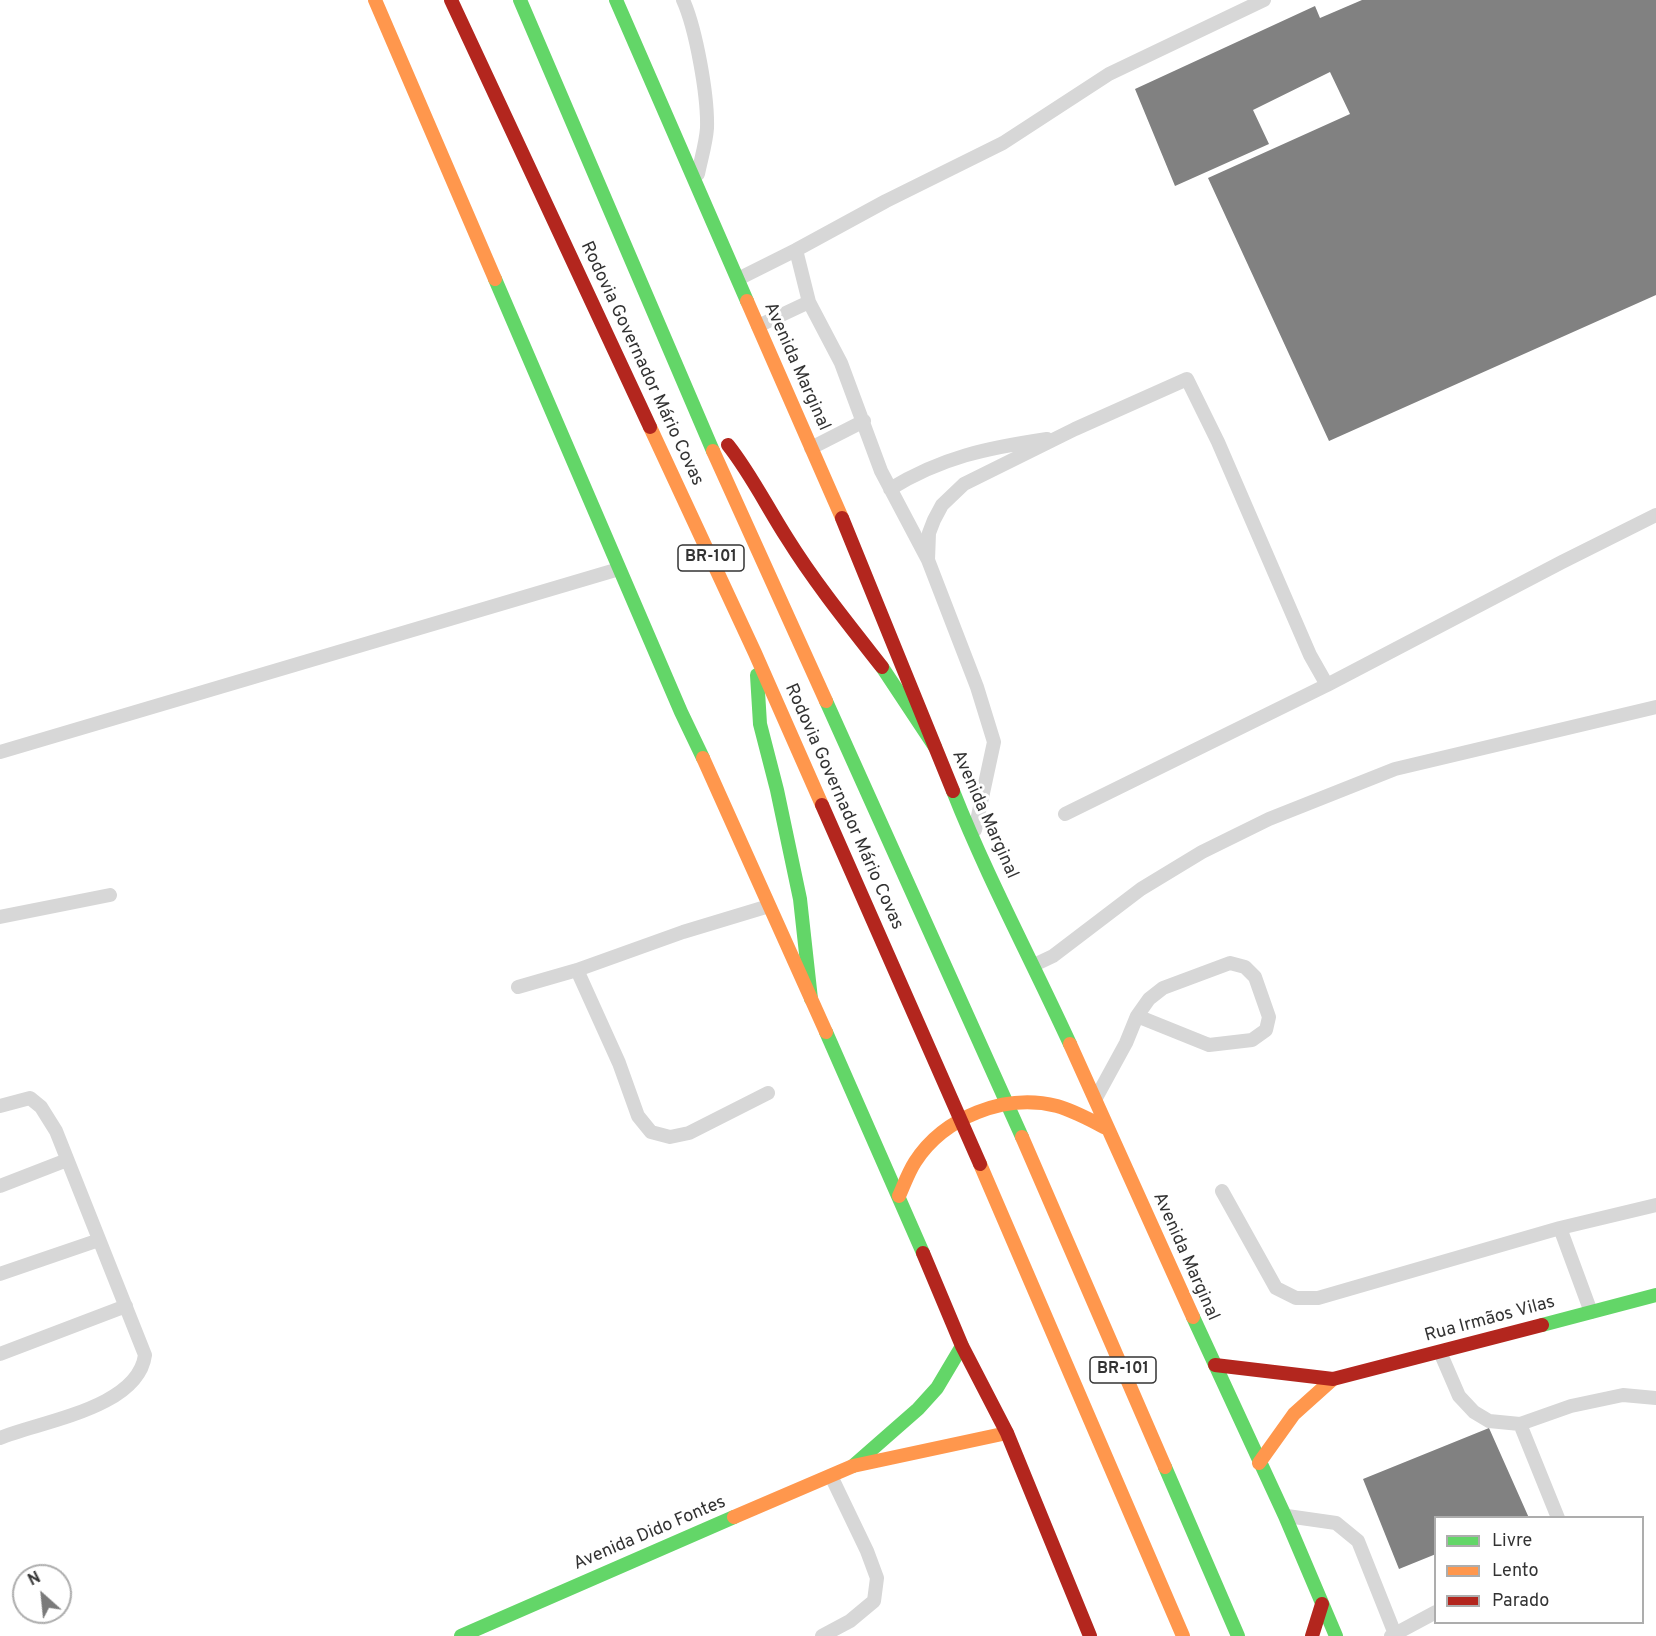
<!DOCTYPE html>
<meta charset="utf-8">
<style>
body{margin:0}
#map{position:relative;width:1656px;height:1636px;overflow:hidden;background:#fff;font-family:Overpass,sans-serif}
canvas{display:block}
.legend{position:absolute;left:1434px;top:1516px;width:210px;height:108px;box-sizing:border-box;background:#fff;border:2px solid #adadad;margin:0;padding:8px 10px;list-style:none;font-size:18px;color:#333}
.legend li{display:flex;align-items:center;gap:12px;height:30px}
.legend b{width:30px;border:2px solid #adadad}
.north{position:absolute;left:12px;top:1564px;width:60px;height:60px;box-sizing:border-box;background:#fff;border:2px solid #adadad;border-radius:50%;rotate:333deg;font-size:16px;font-weight:700;line-height:24px;text-align:center;color:#333}
.north::after{content:'';display:block;margin:auto;width:21px;height:27px;background:#7a7a7a;clip-path:polygon(50% 0,100% 100%,50% 72%,0 100%)}
</style>
<div id="map">
<canvas width="1656" height="1636"></canvas>
<ul class="legend">
<li><b style="height:8px;background:#63d668"></b>Livre</li>
<li><b style="height:8px;background:#ff974d"></b>Lento</li>
<li><b style="height:8px;background:#b3261e"></b>Parado</li>
</ul>
<div class="north">N</div>
</div>
<script>
const ctx = document.querySelector('canvas').getContext('2d');
ctx.lineJoin = 'round';
function fillPath(path, color) {
  ctx.fillStyle = color;
  ctx.fill(path, 'evenodd');
}
function stroke(path, color, width, dash) {
  ctx.strokeStyle = color;
  ctx.lineWidth = width;
  ctx.lineCap = dash ? 'butt' : 'round';
  ctx.setLineDash(dash || []);
  ctx.stroke(path);
}
function label(font, color, halo, rows, align = 'center') {
  ctx.font = font + ' Overpass,sans-serif';
  ctx.lineWidth = 6;
  ctx.setLineDash([]);
  ctx.textBaseline = 'middle';
  ctx.strokeStyle = halo;
  ctx.fillStyle = color;
  for (const [text, x, y, turn = 0] of rows) {
    ctx.save();
    ctx.translate(x, y);
    ctx.rotate((+turn || 0) * Math.PI / 180);
    ctx.textAlign = isNaN(turn) ? turn : align;
    if (halo) ctx.strokeText(text, 0, 0);
    ctx.fillText(text, 0, 0);
    ctx.restore();
  }
}
fillPath(new Path2D(`
 M1362 0H1656V295L1329 441 1208 178 1350 114 1330 72 1253 110 1269 144 1175 186 1135 89 1315 6 1320 18Z
 M1489 1428 1529 1518H1436V1554L1399 1569 1363 1479Z`), '#818181');
stroke(new Path2D(`
 M683 0C696 29 708 96 707 128 706 143 701 159 698 174
 M796 250 809 302 841 363 881 471 928 560 977 687 994 742 975 830
 M738 279 796 250 886 201 1003 143 1109 74 1264 0
 M758 326 809 302
 M811 448 864 421
 M890 489C942 457 987 448 1047 439
 M928 560 929 533 934 520 942 505 964 484 1075 429 1187 379 1218 442 1310 655 1327 685
 M0 752 619 569
 M1065 814 1327 685 1562 562 1656 515
 M0 917 110 895
 M1034 965 1053 956 1141 889 1202 852 1269 819 1395 769 1656 707
 M577 970 619 1063 638 1116 651 1132 670 1137 689 1133 768 1093
 M518 987 577 970 683 932 769 906
 M1096 1098 1126 1043 1137 1016 1149 999 1163 988 1230 963 1245 967 1255 977 1269 1017 1266 1030 1252 1040 1209 1045 1137 1016
 M0 1106 30 1098 41 1107 56 1131 145 1355C138 1408 42 1421 0 1438
 M0 1186 67 1160
 M1222 1191 1276 1288 1296 1298H1318L1560 1228 1656 1205
 M1560 1228 1591 1312
 M0 1274 99 1240
 M1440 1352 1459 1396 1474 1412 1489 1421 1520 1424 1571 1406 1623 1395 1656 1398
 M0 1354 126 1306
 M1520 1424 1558 1518
 M1287 1516 1336 1523 1358 1541 1395 1634 1391 1636
 M822 1636 850 1621 874 1601 877 1578 867 1551 831 1476
 M1396 1636 1395 1634 1436 1612`), '#d7d7d7', 14);
stroke(new Path2D(`
 M520 0 713 451
 M616 0 747 301
 M495 279 681 712 703 758
 M882 667 935 747
 M757 675 760 724 777 790 800 899 811 999
 M826 701 1022 1137
 M953 791C987 877 1031 959 1070 1044
 M826 1032 923 1253
 M1193 1317 1285 1516 1336 1636
 M1542 1325 1656 1295
 M853 1466 918 1409 937 1388 962 1346
 M1165 1467 1238 1636
 M461 1636 734 1517`), '#63d668', 14);
stroke(new Path2D(`
 M375 0 495 279
 M747 301 842 518
 M650 427 755 653 822 805
 M713 451 826 701
 M703 758 826 1032
 M1070 1044 1193 1317
 M1022 1137 1165 1467
 M980 1164 1183 1636
 M899 1196C904 1185 908 1173 915 1162 944 1117 1005 1093 1057 1106 1075 1111 1092 1121 1108 1129
 M1259 1463 1294 1414 1333 1379
 M734 1517 853 1466 1007 1433`), '#ff974d', 14);
stroke(new Path2D(`
 M451 0 650 427
 M728 445C751 474 767 507 787 538 815 583 849 625 882 667
 M842 518 953 791
 M822 805 980 1164
 M923 1253 962 1346 1007 1433 1090 1636
 M1215 1365 1333 1379 1542 1325
 M1312 1636 1322 1604`), '#b3261e', 14);
for (const [x, y, w] of [
 [711,558,66],
 [1123,1370,66]
]) {
  const box = new Path2D();
  box.roundRect(x - w / 2, y - 13, w, 26, 4.5);
  ctx.fillStyle = '#fff';
  ctx.fill(box);
  stroke(box, '#333', 1.5);
}
label('bold 16px', '#333', null, [
 ["BR-101",711,558],
 ["BR-101",1123,1370]
]);
label('18px', '#333', '#fff', [
 ["Rodovia Governador Mário Covas",641,364,65],
 ["Avenida Marginal",796,367,66],
 ["Rodovia Governador Mário Covas",843,807,66],
 ["Avenida Marginal",984,815,66],
 ["Avenida Marginal",1185,1257,66],
 ["Rua Irmãos Vilas",1490,1320,-15],
 ["Avenida Dido Fontes",650,1534,-23]
]);
</script>
